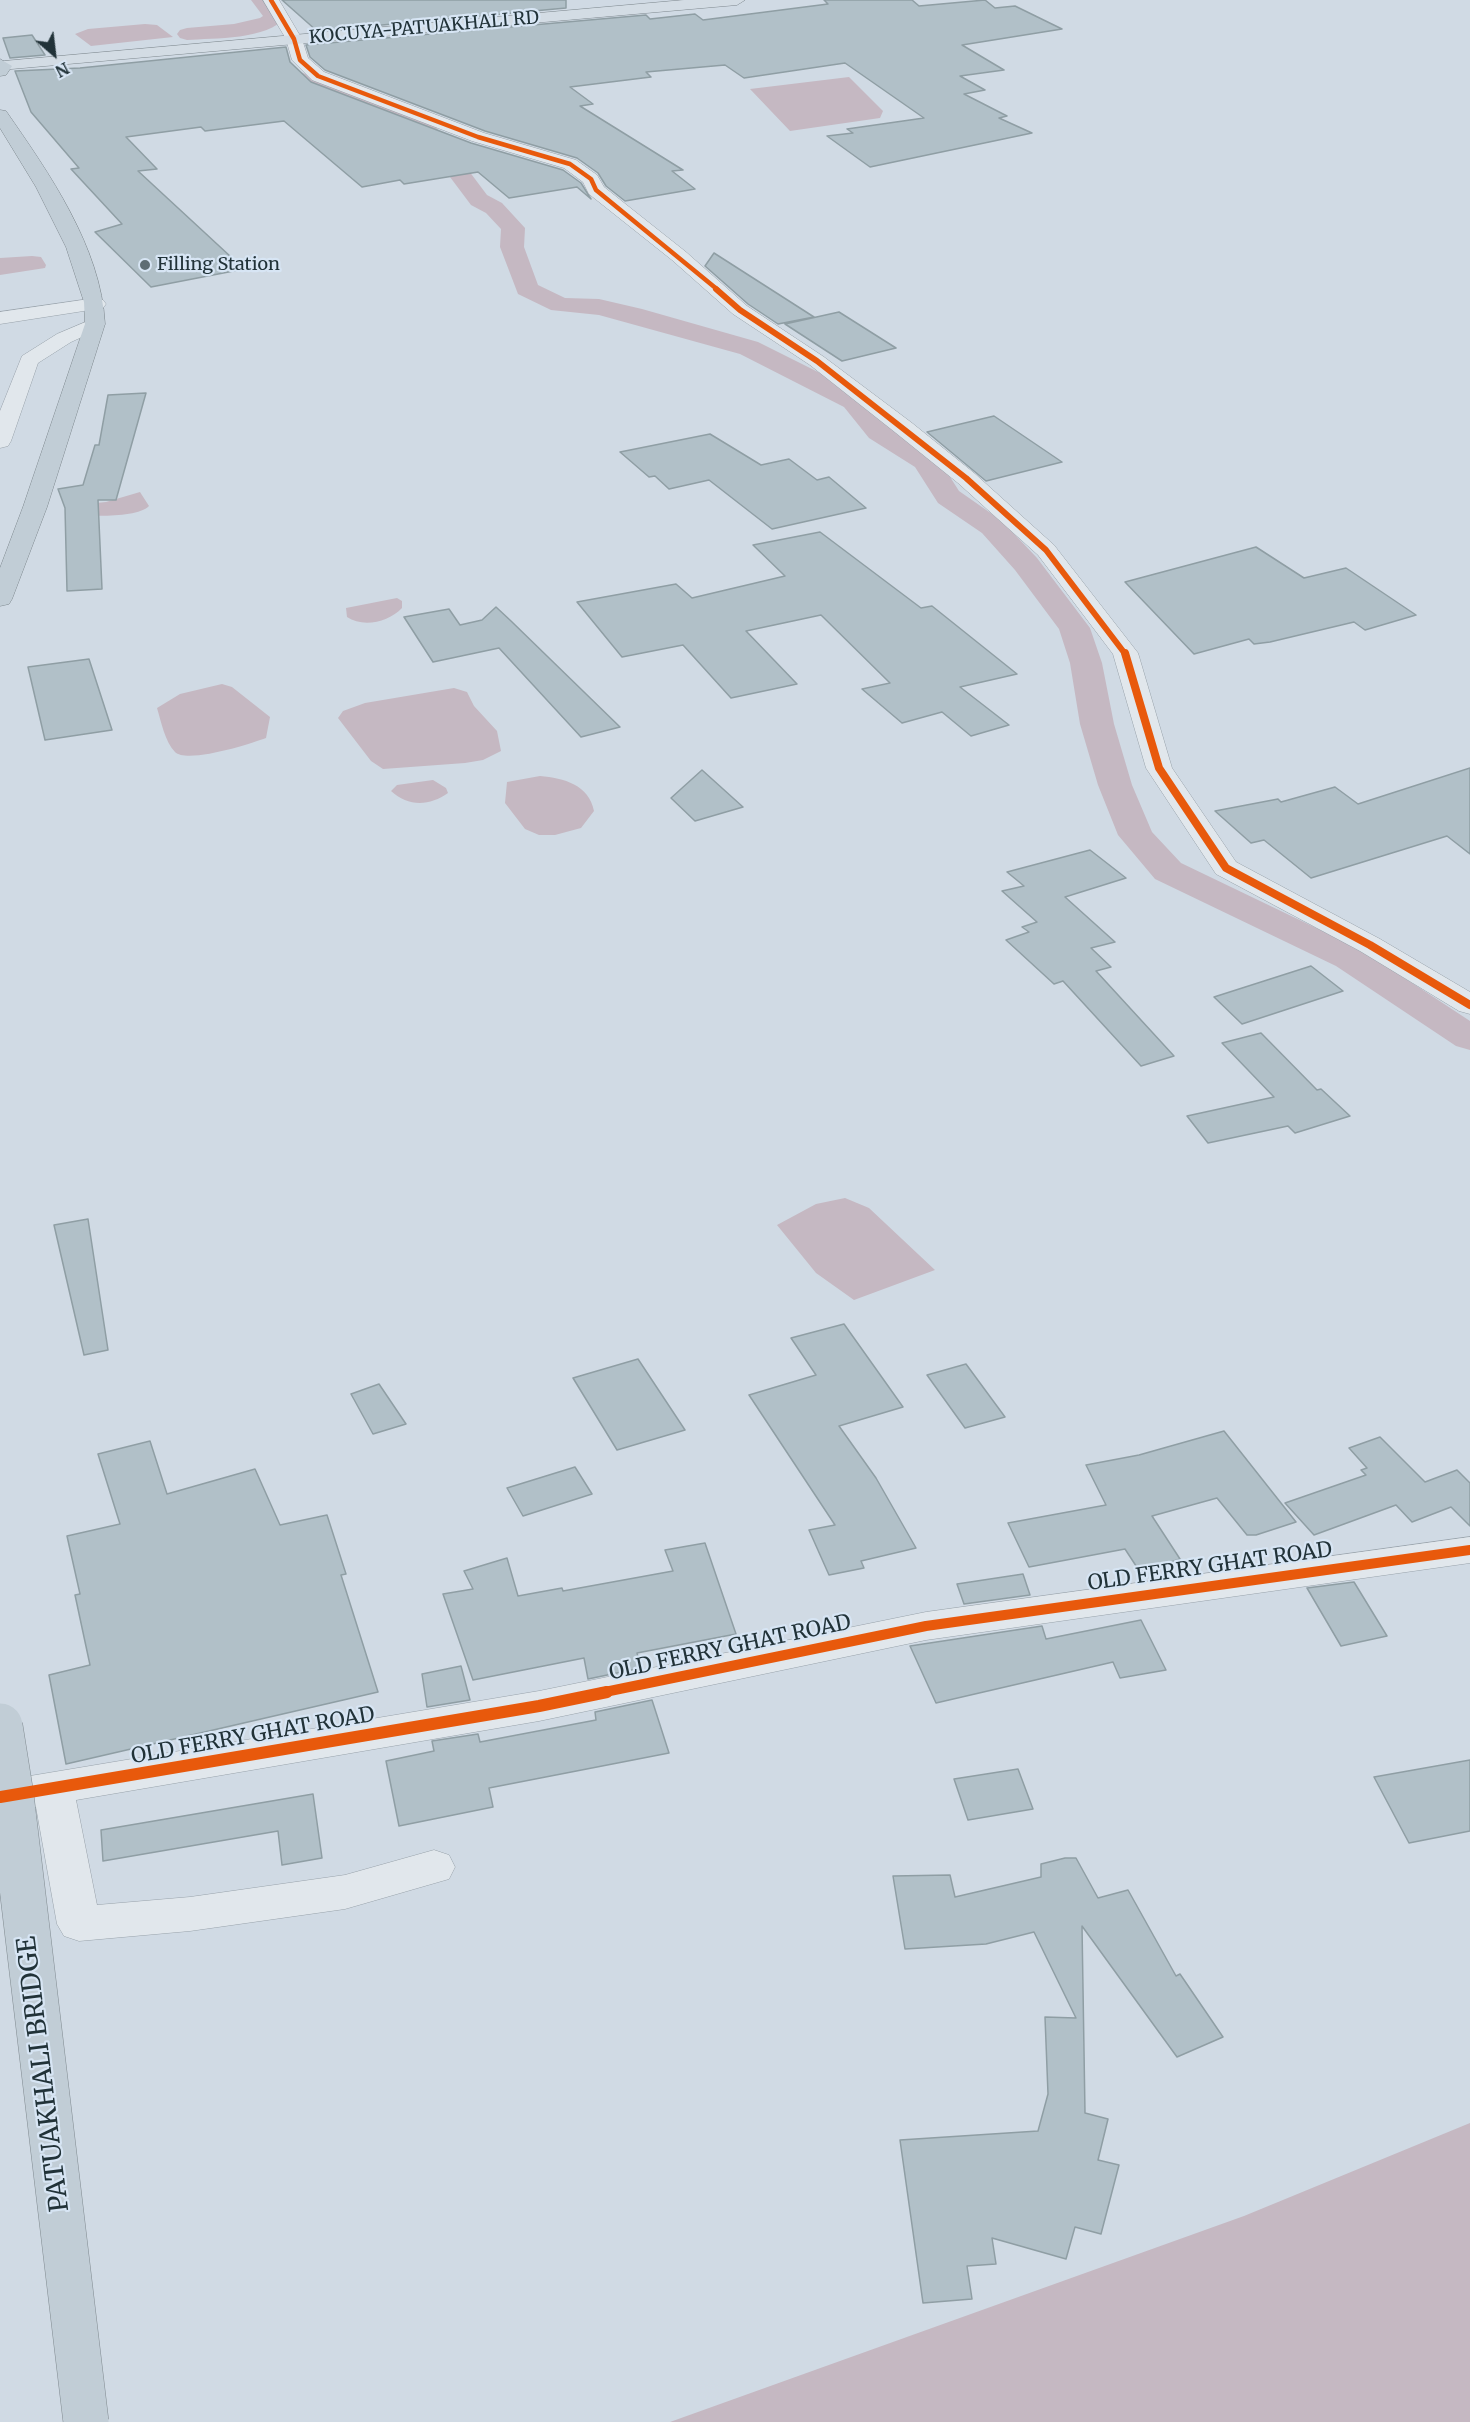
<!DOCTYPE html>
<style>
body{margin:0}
#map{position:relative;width:1470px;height:2422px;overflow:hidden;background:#d0dae4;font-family:Merriweather,serif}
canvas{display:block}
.north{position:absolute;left:24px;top:24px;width:60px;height:60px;-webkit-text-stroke:4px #d7e5f4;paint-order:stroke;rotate:152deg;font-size:16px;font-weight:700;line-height:24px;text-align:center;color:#213238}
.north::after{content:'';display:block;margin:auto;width:21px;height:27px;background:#213238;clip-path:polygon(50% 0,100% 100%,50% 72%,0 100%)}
</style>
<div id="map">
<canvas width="1470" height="2422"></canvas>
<div class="north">N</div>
</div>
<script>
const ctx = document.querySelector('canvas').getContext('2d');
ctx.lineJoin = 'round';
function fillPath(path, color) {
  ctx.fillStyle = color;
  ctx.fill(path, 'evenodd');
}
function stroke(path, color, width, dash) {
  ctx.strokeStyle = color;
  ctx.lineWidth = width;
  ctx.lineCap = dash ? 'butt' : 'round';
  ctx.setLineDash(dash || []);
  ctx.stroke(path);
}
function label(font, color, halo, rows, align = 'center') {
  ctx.font = font + ' Merriweather,serif';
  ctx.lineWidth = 4.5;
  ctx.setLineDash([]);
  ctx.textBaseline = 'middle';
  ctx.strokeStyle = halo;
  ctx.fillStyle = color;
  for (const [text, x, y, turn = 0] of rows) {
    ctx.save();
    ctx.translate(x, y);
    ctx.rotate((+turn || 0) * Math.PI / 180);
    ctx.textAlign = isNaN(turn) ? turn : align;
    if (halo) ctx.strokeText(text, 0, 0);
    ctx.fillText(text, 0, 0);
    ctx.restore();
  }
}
fillPath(new Path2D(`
 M145 24 157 25 173 37 91 46 75 34 88 29Z
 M849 77 883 111 880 118 790 131 750 89Z
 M32 256 41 257 46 265 45 268 0 275V258Z
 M140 492 149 506C136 519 84 516 65 514L67 506 106 502Z
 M397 598 402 601V608C389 622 363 628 347 617L346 608Z
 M222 684 232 687 270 717 266 738C250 744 187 764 175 752 165 742 161 721 157 708L180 694Z
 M454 688 467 692 474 706 497 731 501 751 483 760 465 763 383 769 371 761 338 718 343 711 365 703Z
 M540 776C564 778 589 785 594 811L581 828 555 835H539L525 829 505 803 507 782Z
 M433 780 446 788 448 793C430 806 408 807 391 791L397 785Z
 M845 1198 869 1208 935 1270 854 1300 816 1273 777 1225 816 1204Z
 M1470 2123V2422H670L1244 2216Z`), '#c5b8c2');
fillPath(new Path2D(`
 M251 0H272L285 17C269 40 213 38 187 40L180 38 177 34 180 30 187 28 234 24 260 18 263 16Z
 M265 58 364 97 418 112 436 127 487 195 502 203 525 228 524 247 538 285 565 298 599 299 642 309 758 342 864 395 889 426 936 455 959 491 1002 521 1037 558 1090 628 1102 663 1114 724 1132 785 1152 832 1181 863 1362 950 1470 1021V1050L1456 1046 1336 966 1155 879 1118 835 1098 785 1080 724 1070 663 1059 629 1015 570 982 533 938 503 915 467 869 438 844 407 740 354 599 315 551 310 518 294 500 247 501 229 486 213 471 205 420 137 402 122 348 107 257 69 254 64 257 59Z`), '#c5b8c2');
const building = new Path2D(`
 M282 0H566V8L317 31Z
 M824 0H912L919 6 985 0 995 8 1015 6 1062 29 962 45 1004 70 960 76 985 90 964 94 1007 116 999 118 1032 133 870 167 827 136 853 133 847 129 924 118 845 63 744 78 725 65 646 72 651 77 570 87 593 104 580 106 683 170 672 171 695 189 625 201 606 186 598 173 577 158 485 131 325 70 310 57 306 45 646 15 650 19 695 14 703 20 828 4Z
 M32 35 45 55 10 58 3 38Z
 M286 47 290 62 311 82 471 143 563 170 581 183 591 199 577 187 509 198 478 172 404 184 400 180 362 187 284 121 205 131 201 127 126 137 157 169 138 171 244 269 151 287 95 232 122 224 71 169 79 168 31 112 15 71 80 68Z
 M714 253 814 317 778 324 748 304 705 266Z
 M839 312 896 348 842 361 785 324Z
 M146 393 116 500H98L102 589 67 591 65 508 58 489 83 485 95 445H99L108 395Z
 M994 416 1062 462 986 481 927 432Z
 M710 434 761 465 789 459 817 480 829 477 866 508 772 529 709 480 669 489 655 476 649 477 620 452Z
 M820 532 921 608 932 606 1017 674 960 687 1009 725 971 736 942 712 902 723 862 689 890 683 821 615 746 631 797 684 731 698 683 645 622 657 577 602 676 584 692 598 785 576 753 545Z
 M1256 547 1304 578 1346 568 1416 615 1365 630 1354 622 1270 642 1254 644 1249 639 1194 654 1125 582Z
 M496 607 511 621 620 727 581 737 499 648 433 662 404 617 449 609 460 625 482 620Z
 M89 659 112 730 45 740 28 667Z
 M1470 768V854L1447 836 1311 878 1264 840 1251 843 1215 811 1278 799 1281 802 1335 787 1358 804Z
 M702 770 743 807 695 821 671 798Z
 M1090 850 1126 878 1065 897 1115 942 1091 948 1111 967 1096 971 1174 1056 1141 1066 1063 981 1054 984 1006 940 1029 932 1022 927 1037 922 1002 891 1024 886 1007 872Z
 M1311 966 1343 991 1242 1024 1214 997Z
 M1261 1033 1317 1090 1321 1089 1350 1116 1295 1133 1288 1126 1208 1143 1187 1116 1274 1097 1222 1043Z
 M88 1219 108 1350 84 1355 54 1225Z
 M844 1324 903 1407 839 1426 876 1478 916 1548 861 1561 864 1568 829 1575 809 1530 835 1525 749 1395 816 1375 791 1338Z
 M638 1359 685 1430 617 1450 573 1378Z
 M966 1364 1005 1417 965 1428 927 1375Z
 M379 1384 406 1424 373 1434 351 1394Z
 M1224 1431 1296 1522 1256 1535H1247L1217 1498 1152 1516 1180 1559 1140 1572 1125 1549 1029 1567 1008 1523 1106 1505 1086 1465 1139 1455Z
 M1380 1437 1425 1482 1457 1470 1470 1483V1526L1451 1507 1412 1522 1396 1505 1314 1535 1285 1503 1366 1475 1361 1470 1367 1468 1349 1448Z
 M150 1441 167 1494 255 1469 280 1525 327 1515 346 1574 341 1575 378 1692 66 1764 49 1675 90 1665 75 1595 80 1594 67 1536 120 1524 98 1454Z
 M575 1467 592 1494 523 1516 507 1488Z
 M705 1543 736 1634 637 1653 641 1668 588 1679 584 1658 473 1680 443 1594 473 1589 464 1571 507 1558 518 1596 562 1588 563 1591 673 1571 665 1550Z
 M1023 1574 1030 1595 964 1604 957 1584Z
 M1354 1582 1387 1636 1341 1646 1307 1588Z
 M1141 1620 1166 1670 1120 1678 1113 1662 936 1703 910 1646 1042 1626 1046 1639Z
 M461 1666 470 1700 427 1707 422 1674Z
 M652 1700 669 1753 489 1788 493 1807 399 1826 386 1761 434 1751 432 1741 478 1734 480 1742 596 1720 595 1712Z
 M1470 1760V1831L1409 1843 1374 1777Z
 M1018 1769 1033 1809 968 1820 954 1779Z
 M313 1794 322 1858 282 1865 278 1831 103 1861 101 1830Z
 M1065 1858H1076L1098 1898 1128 1890 1176 1976 1180 1974 1223 2037 1177 2057 1082 1926 1085 2113 1108 2119 1098 2160 1119 2165 1101 2234 1075 2227 1066 2259 992 2238 996 2264 967 2266 972 2299 923 2303 900 2140 1038 2131 1048 2094 1045 2017 1076 2018 1034 1932 986 1944 905 1949 893 1876 950 1875 955 1897 1041 1877V1864Z`);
fillPath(building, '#b1c0c8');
stroke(building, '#8f9ea4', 1.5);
const minor = new Path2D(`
 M263 0H279L302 39 308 58 324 72 484 133 576 160 597 175 604 187 686 252 747 306 824 357 912 423 974 473 1054 545 1138 653 1172 768 1236 862 1380 939 1470 992V1014L1459 1011 1360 951 1216 874 1146 768 1113 654 1038 555 958 483 896 433 810 365 733 314 672 260 589 194 583 182 564 168 472 141 312 80 292 60 286 39Z
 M96 298 103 300 106 304 103 308 0 324V312Z
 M95 318 102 320 105 324 102 328 71 342 38 363 11 441 8 446 0 448V411L22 356 57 334Z
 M1470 1537V1563L926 1640 539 1721 76 1800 97 1905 190 1897 345 1875 434 1850 449 1855 455 1867 449 1879 345 1909 190 1931 79 1941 64 1936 57 1924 36 1807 0 1813V1781L539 1691 926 1612Z`);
const major = new Path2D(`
 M684 0H745L737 5 0 70V62L4 61Z`);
const highway = new Path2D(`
 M0 59 12 66 6 75 0 76Z
 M0 110 6 111C49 173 101 247 105 324L47 507 12 599 9 604 0 606V568L23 507 85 324 84 302 66 247 36 187 0 128Z`);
stroke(minor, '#98a2aa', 1);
stroke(major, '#7f898f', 1);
stroke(highway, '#7f898f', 1);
fillPath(minor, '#e1e7ec');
fillPath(major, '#d3dce4');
fillPath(highway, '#c1cdd6');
const highwayBridge = new Path2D(`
 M0 1726 11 1795 86 2422`);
stroke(highwayBridge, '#7f898f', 46, []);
stroke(highwayBridge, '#c1cdd6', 45);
stroke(new Path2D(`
 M271 0 294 39 300 60 318 76 478 137 570 164 591 179 596 190 718 290`), '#e8590c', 4.5);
stroke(new Path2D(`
 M716 289 740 310 817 361 966 478 1046 550 1126 655`), '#e8590c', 6);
stroke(new Path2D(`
 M1125 653 1159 768 1226 868 1370 945 1470 1005`), '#e8590c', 8);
stroke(new Path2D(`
 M600 1693 926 1626 1470 1550`), '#e8590c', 10);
stroke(new Path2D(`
 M0 1797 539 1706 607 1692`), '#e8590c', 12);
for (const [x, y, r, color] of [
 [145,265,6,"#5e6d74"]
]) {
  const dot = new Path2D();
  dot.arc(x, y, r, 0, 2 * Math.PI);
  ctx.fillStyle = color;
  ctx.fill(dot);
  stroke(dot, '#d7e5f4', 2);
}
label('18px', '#213238', '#d7e5f4', [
 ["KOCUYA-PATUAKHALI RD",424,28,-5]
]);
label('18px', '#213238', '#d7e5f4', [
 ["Filling Station",157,265]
], 'left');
label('21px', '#213238', '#d7e5f4', [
 ["OLD FERRY GHAT ROAD",1210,1567,-8],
 ["OLD FERRY GHAT ROAD",730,1648,-12],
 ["OLD FERRY GHAT ROAD",253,1736,-10]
]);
label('26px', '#213238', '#d7e5f4', [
 ["PATUAKHALI BRIDGE",44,2074,-97]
]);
</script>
